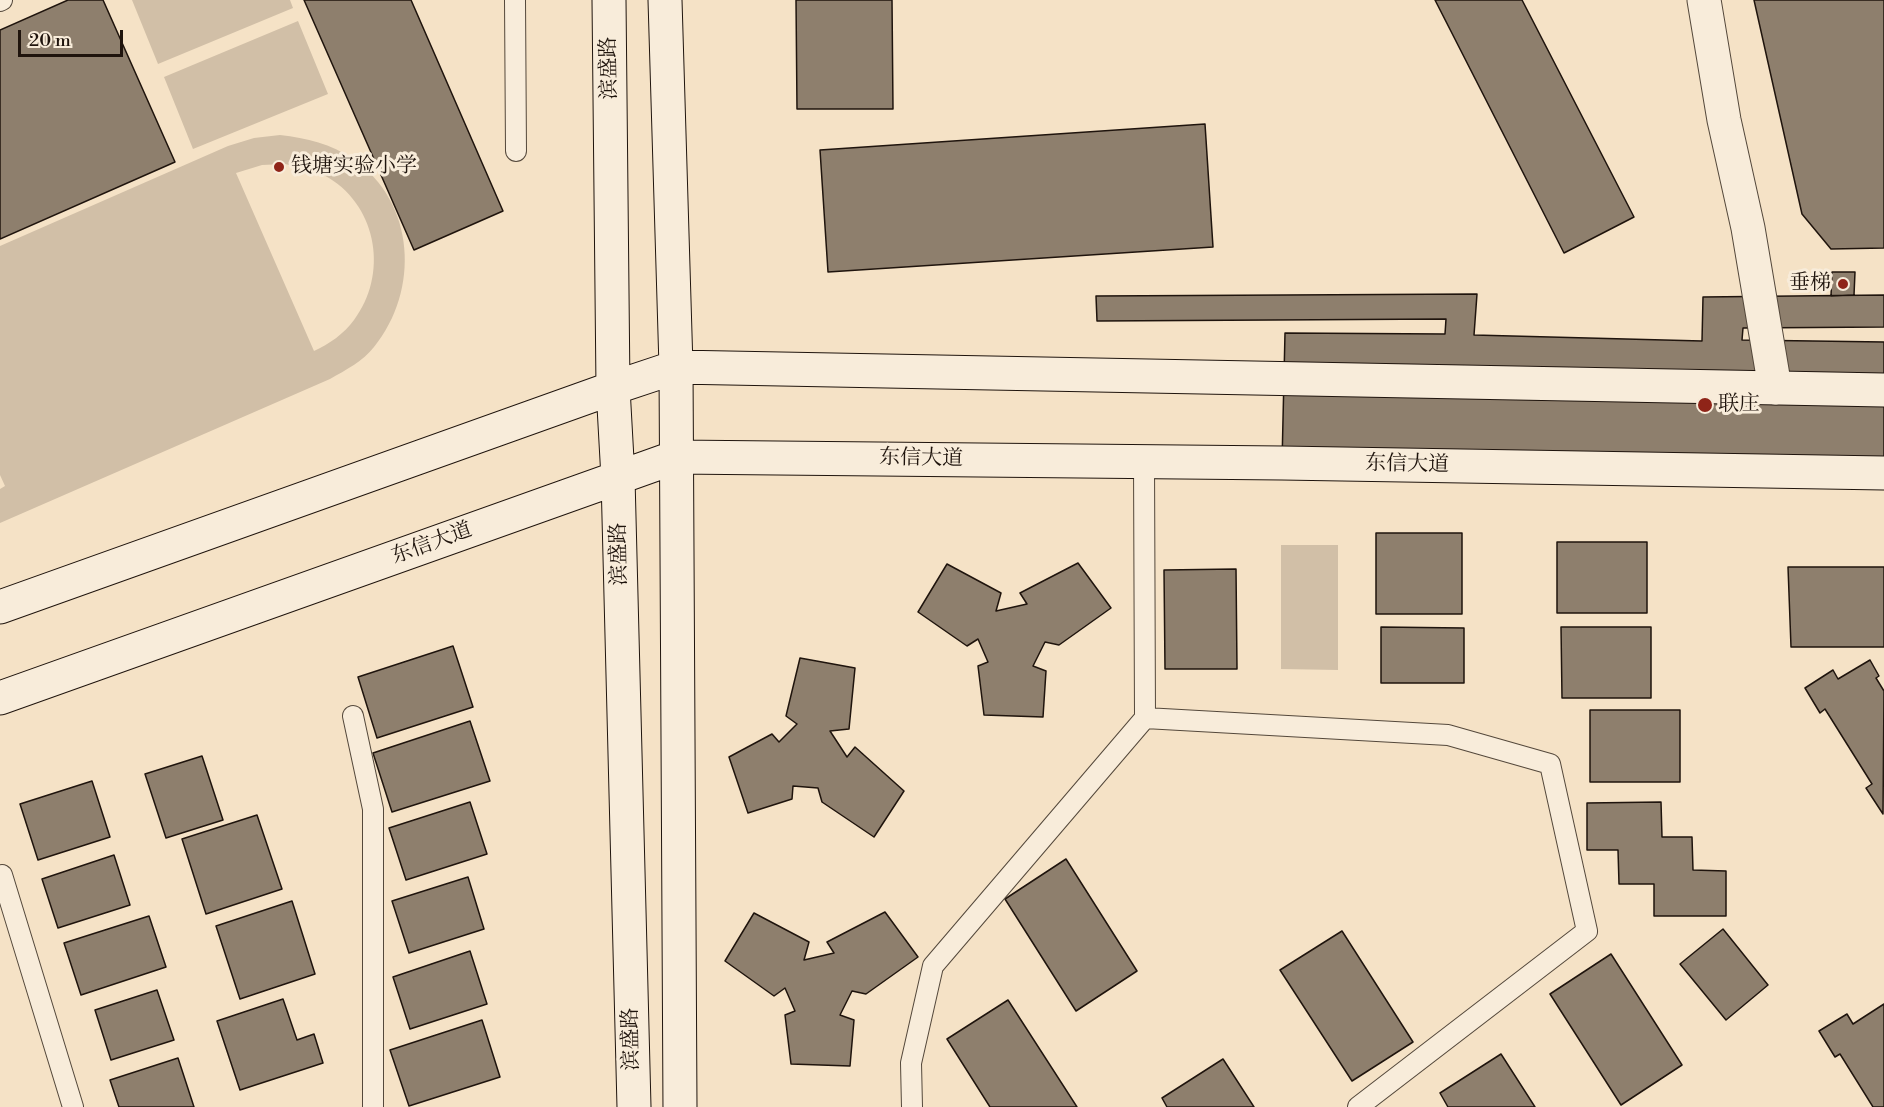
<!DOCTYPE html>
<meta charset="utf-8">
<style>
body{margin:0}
#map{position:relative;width:1884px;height:1107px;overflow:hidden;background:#f5e2c6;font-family:"Libre Bodoni",serif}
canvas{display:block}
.scale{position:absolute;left:18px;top:30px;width:105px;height:27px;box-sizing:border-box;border:3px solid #1f140d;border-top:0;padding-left:8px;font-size:18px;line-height:21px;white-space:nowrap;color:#1f140d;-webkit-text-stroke:4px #f8ecda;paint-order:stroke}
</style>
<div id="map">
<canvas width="1884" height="1107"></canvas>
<div class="scale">20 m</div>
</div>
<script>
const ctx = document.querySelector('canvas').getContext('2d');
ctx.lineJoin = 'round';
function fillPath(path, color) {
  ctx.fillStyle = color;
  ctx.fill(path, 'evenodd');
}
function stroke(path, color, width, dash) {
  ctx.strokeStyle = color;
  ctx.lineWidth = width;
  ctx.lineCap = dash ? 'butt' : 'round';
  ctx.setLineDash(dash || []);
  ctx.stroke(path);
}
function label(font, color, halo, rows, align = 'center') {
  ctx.font = font + ' "Libre Bodoni","Noto Serif SC",serif';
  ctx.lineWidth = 6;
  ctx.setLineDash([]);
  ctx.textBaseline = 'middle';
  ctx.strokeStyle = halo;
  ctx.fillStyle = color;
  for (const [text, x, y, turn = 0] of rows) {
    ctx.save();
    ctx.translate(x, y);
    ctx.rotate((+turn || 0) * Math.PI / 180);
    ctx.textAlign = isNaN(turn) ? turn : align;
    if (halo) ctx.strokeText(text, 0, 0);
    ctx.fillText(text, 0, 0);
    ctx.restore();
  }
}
fillPath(new Path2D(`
 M132 0H290L293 8 158 64Z
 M298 21 328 94 193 149 164 77Z
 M280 135C307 138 331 144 353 159 416 202 420 291 374 347 363 361 346 370 330 379L0 523V489L5 486 0 475V246L228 146 254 138ZM285 164C300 167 316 170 329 178 378 208 388 275 354 320 344 334 329 344 314 351L236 173 262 165Z
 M1281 545H1338V670L1281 669Z`), '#d1bfa7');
const building = new Path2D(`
 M68 0H103L175 162 0 239V30Z
 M304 0H411L503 211 414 250Z
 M796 0H892L893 109H797Z
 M1435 0H1522L1634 217 1564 253Z
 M1754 0H1884V248L1831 249 1802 214Z
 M1205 124 1213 247 828 272 820 150Z
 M1832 272H1855L1854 295 1831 296Z
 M1477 294 1474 335 1702 341 1703 297 1884 295V327L1743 328 1742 340 1884 342V471L1282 463 1285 333 1445 334 1446 319 1097 321 1096 296Z
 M1376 533H1462V614H1376Z
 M1557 542H1647V613H1557Z
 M1078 563 1111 608 1059 645 1045 642 1033 666 1046 671 1043 717 984 715 978 666 988 662 978 639 967 646 918 612 947 564 1001 593 996 611 1027 604 1020 593Z
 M1788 567H1884V647H1791Z
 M1236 569 1237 669H1165L1164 570Z
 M1381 627 1464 628V683H1381Z
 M1561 627H1651V698H1562Z
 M453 646 473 707 377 738 358 677Z
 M800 658 855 668 849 729 830 731 847 757 855 747 904 791 874 837 822 802 818 788 793 786 792 799 748 813 729 757 772 734 779 742 797 724 786 716Z
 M1870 660 1879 676 1876 678 1884 691 1883 814 1866 788 1872 784 1825 709 1820 713 1805 688 1833 670 1838 679Z
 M1590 710H1680V782H1590Z
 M470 721 490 781 392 812 373 753Z
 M202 756 223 820 166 838 145 774Z
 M92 781 110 837 38 860 20 804Z
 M470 802 487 854 406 880 389 828Z
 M1661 802 1662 837H1692L1693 870 1726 871V916H1654V884H1619L1618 850H1587V803Z
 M257 815 282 889 206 914 182 839Z
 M114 855 130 905 58 928 42 879Z
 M1066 859 1137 971 1076 1011 1005 899Z
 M468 877 484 929 409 953 392 901Z
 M292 901 315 974 240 999 216 926Z
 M885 912 918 957 866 994 852 991 840 1015 854 1020 850 1066 791 1064 785 1015 795 1011 785 988 774 996 725 961 754 913 809 942 804 960 834 953 827 942Z
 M149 916 166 967 81 995 64 943Z
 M1723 929 1768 985 1726 1020 1680 964Z
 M1342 931 1413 1042 1352 1081 1280 970Z
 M470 951 487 1004 410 1029 393 977Z
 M1611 954 1682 1065 1621 1105 1550 994Z
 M157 990 174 1040 111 1060 95 1010Z
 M283 999 297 1040 314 1034 323 1063 240 1090 217 1021Z
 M1008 1000 1077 1107H990L947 1039Z
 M1884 1004V1107H1873L1840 1054 1835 1057 1819 1031 1847 1014 1853 1024Z
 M482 1020 500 1077 409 1106 390 1050Z
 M1501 1054 1535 1107H1448L1440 1093Z
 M178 1058 194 1107H119L110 1080Z
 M1223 1059 1254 1107H1167L1162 1098Z`);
fillPath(building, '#8e7f6d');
stroke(building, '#1f140d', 1.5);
const lane = new Path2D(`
 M515 0 516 151
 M0 1 2 0
 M1144 461 1145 718
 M353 716 373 809V1107
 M2 875 73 1107
 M912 1107 911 1063 933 966 1145 718 1448 735 1550 764 1587 931 1358 1107`);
const street = new Path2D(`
 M1704 0 1724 120 1748 228 1775 388`);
const secondary = new Path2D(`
 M609 0 613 388 618 478 634 1107
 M665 0 676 367 680 1107
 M0 607 613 388 676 367 1884 390
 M0 698 676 457 1282 463 1884 473`);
stroke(lane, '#54483b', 22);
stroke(street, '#54483b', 35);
stroke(secondary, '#1f140d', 35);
stroke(lane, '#f8ecda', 20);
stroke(street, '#f8ecda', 33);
stroke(secondary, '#f8ecda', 33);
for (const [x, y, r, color] of [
 [279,167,6,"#8f2418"],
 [1843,284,6,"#8f2418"],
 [1705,405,8,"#8f2418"]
]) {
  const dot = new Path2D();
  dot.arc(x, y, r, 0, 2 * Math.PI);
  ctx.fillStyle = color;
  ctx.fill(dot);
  stroke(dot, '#f8ecda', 2);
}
label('21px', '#1f140d', '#f8ecda', [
 ["滨盛路",610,68,-91],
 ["东信大道",921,459,1],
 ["东信大道",1407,465,1],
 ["东信大道",432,544,-20],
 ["滨盛路",620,554,-91],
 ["滨盛路",632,1039,-91]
]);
label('21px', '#1f140d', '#f8ecda', [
 ["钱塘实验小学",291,167],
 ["垂梯",1831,284,"right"],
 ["联庄",1718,405]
], 'left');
</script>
